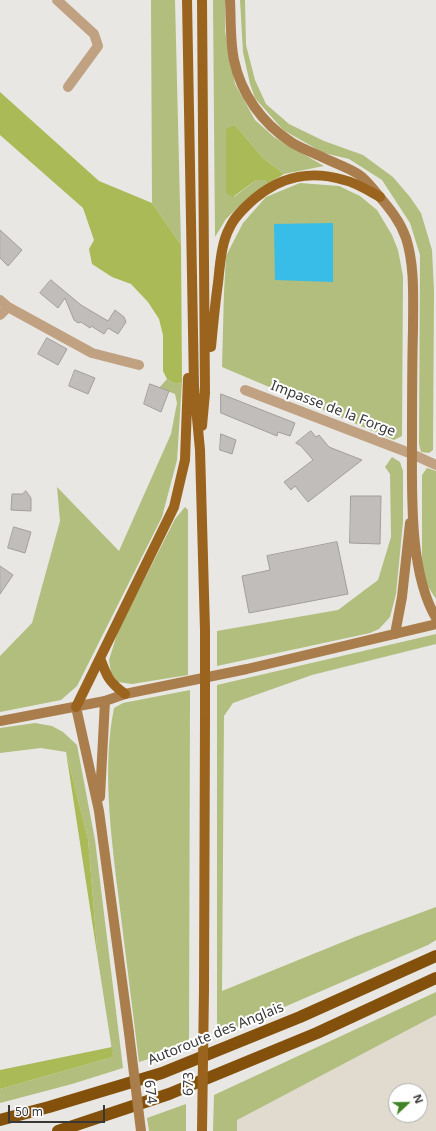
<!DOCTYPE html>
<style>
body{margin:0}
#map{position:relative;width:436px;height:1131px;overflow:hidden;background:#e9e7e3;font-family:"Noto Sans",sans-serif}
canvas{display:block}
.north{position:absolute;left:388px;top:1083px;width:40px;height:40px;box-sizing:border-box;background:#fff;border:1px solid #b0afaf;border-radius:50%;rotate:68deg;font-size:11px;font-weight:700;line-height:16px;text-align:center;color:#393837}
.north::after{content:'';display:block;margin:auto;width:14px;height:18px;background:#418325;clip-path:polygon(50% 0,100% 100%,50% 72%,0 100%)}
.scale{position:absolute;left:8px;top:1105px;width:97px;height:18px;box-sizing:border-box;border:2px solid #393837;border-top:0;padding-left:5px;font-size:12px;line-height:14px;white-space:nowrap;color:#393837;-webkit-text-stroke:3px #fff;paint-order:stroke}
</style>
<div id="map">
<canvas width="436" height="1131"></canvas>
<div class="north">N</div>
<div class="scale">50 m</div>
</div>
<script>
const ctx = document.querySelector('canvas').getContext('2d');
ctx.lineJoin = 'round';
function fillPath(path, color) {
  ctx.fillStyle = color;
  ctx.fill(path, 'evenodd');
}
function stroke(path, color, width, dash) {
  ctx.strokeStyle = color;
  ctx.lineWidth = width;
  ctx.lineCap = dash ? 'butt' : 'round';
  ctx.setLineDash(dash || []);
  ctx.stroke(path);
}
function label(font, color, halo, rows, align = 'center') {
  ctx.font = font + ' "Noto Sans",sans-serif';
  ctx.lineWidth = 4;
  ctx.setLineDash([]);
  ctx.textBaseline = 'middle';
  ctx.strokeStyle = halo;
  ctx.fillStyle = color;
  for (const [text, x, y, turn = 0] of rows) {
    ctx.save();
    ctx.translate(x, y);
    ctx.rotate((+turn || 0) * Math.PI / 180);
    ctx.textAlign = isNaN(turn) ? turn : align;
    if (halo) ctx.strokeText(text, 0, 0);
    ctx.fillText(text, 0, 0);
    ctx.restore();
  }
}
fillPath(new Path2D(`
 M436 1003V1131H228L227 1118ZM396 1091H420V1115H396Z`), '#e0dacf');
fillPath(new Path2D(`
 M151 0H175L181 245 152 203Z
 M213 0H225V31L235 84 255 120 274 137 324 166 284 174 263 158 235 125 234 197 256 180H265L267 184 237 208 226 219 215 237Z
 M240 0H245L246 45 255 80 266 104 289 124 324 141 363 155 393 177 410 197 421 213 432 250 434 291 433 450 429 453 421 452 419 444 420 255 410 223 382 180 349 159 324 153 283 130 255 98 250 84 243 52Z
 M300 183 339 186 360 196 377 210 392 235 398 250 403 276 402 436 394 440 222 367 224 292 226 256 243 223 266 197Z
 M167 379 176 384 182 382 177 460 162 517 77 686 61 700 0 712V656L32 623 60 521 57 487 119 551 171 434 177 403 175 394 159 388Z
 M392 457 400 462 403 471V522L396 594 390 617 379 629 370 633 217 666V631L338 610 378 580 391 537 390 474 385 467Z
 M427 468 436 471V599L427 585 422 564V475Z
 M185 507 188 510V675L132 684 118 682 111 673 109 660 118 631 175 519Z
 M436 634V644L312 675 233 703 224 716 222 991 355 937 436 907V940L428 945 217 1036V685Z
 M190 690 189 1046 139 1062C132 1006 125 949 118 893 111 833 102 768 114 708L123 703Z
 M35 723 52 726 63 732 77 745 95 840 123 1068 72 1084 0 1103V1089L113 1057 98 960 88 839 66 752 41 748 0 753V728Z
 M436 992V1015L237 1120V1131H213L214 1095Z
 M186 1104V1131H149L147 1118Z`), '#b1be7d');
fillPath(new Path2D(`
 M0 92 99 181 152 203 181 245 182 382 176 384 167 379 163 371V335L159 319 148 302 131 284 112 277 92 264 89 249 94 240 83 208 0 135Z
 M235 125 263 158 284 174 267 184 265 180H256L233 197 226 193V129Z
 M66 752 88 839 98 960Z
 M112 1047 113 1057 0 1089V1070Z`), '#a9ba56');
fillPath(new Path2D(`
 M333 223V282L275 280 274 224Z`), '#37bde8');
const building = new Path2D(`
 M0 230 22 250 8 266 0 258Z
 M51 280 81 305 108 321 115 310 124 317 126 322 118 334 108 328 104 334 91 326 90 328 81 322 78 323 74 320 65 298 58 308 40 293Z
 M47 338 67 349 58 365 38 354Z
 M75 370 95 378 88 394 69 386Z
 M150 384 169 391 161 412 144 404Z
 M221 394 295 423 290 436 278 432 277 436 221 413Z
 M311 431 316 437 319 435 329 447 362 460 308 502 295 486 291 490 284 482 313 460 301 446 296 443Z
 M221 434 236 440 232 454 220 450Z
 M26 491 31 498V511L11 510 12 494H22Z
 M351 496H381L380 544 350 543Z
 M14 527 31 532 25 553 8 548Z
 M337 542 348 594 249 613 242 576 270 570 267 556Z
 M0 566 13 575 0 594Z`);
fillPath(building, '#c1bdba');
stroke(building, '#a19e9b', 1);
stroke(new Path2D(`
 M57 0 94 34 98 46 68 87
 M0 300 8 307 92 353 139 365
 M0 315 8 307
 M245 390 412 454 436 465`), '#c0a181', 10);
stroke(new Path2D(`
 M230 0C231 20 230 41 234 60 241 94 262 123 291 142 300 148 312 152 322 157 334 163 347 167 358 174 367 180 372 188 379 196 390 209 400 221 406 238 415 266 413 299 413 329 412 366 412 404 412 442 412 495 409 572 436 618
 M395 634 402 597 410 523
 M76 707 99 811 129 1033
 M0 721 105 701 125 694 247 669 436 624
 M100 797 105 701`), '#aa7e4c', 10);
stroke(new Path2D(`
 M187 0 194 386 200 450 205 630
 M202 0 205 393 202 426
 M211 347C213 326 215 304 218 283 220 265 221 243 230 227 235 216 245 207 254 199 281 176 310 170 344 180 357 183 369 191 380 197
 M100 658C107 677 109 682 125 694
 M76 707 174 507 185 460 188 378
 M204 990 205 715`), '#9a641e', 10);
stroke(new Path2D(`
 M0 1120 49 1107 162 1073 300 1017 436 956
 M58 1131 169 1094 317 1033 436 978`), '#83510c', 12);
stroke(new Path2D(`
 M129 1033 141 1131`), '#aa7e4c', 10);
stroke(new Path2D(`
 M205 715V630
 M202 1131 204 990`), '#9a641e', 10);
label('14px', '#393837', '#fff', [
 ["Impasse de la Forge",333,409,21],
 ["Autoroute des Anglais",216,1034,-22],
 ["673",189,1084,-89],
 ["674",150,1092,83]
]);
</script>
